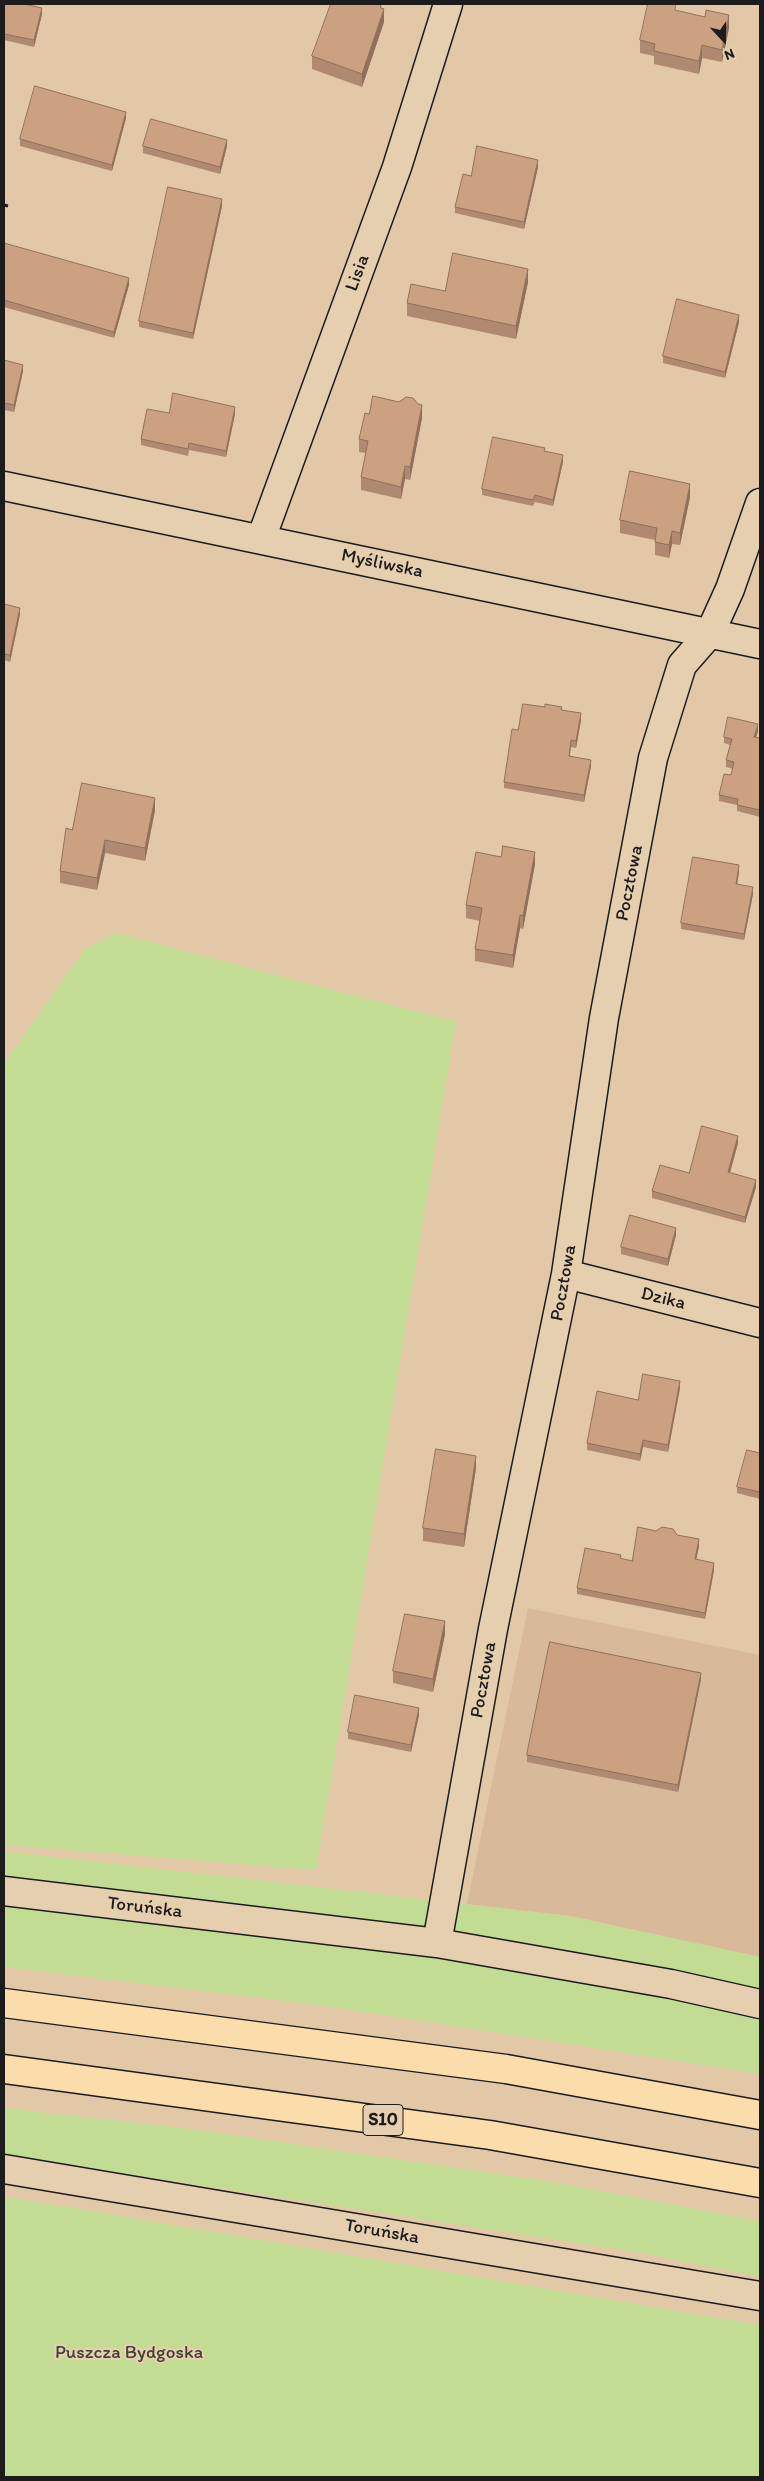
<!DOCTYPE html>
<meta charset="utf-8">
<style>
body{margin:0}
#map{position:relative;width:764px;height:2481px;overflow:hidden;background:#e3c8a7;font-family:Itim,sans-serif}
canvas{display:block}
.frame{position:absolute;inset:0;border:5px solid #1c1c1c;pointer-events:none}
.north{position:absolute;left:699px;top:15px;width:50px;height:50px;-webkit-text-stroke:4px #e6cfaf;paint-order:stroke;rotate:159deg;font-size:14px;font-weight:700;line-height:20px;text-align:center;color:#1c1c1c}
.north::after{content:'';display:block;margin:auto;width:18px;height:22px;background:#1c1c1c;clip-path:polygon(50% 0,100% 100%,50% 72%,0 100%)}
</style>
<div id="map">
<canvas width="764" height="2481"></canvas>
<div class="frame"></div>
<div class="north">N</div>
</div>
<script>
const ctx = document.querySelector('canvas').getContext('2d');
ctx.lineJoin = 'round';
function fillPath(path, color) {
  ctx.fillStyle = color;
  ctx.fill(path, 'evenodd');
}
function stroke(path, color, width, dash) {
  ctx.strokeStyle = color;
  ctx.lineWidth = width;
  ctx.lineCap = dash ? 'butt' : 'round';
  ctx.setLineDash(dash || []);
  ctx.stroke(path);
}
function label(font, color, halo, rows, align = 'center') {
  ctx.font = font + ' Itim,sans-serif';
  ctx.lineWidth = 4.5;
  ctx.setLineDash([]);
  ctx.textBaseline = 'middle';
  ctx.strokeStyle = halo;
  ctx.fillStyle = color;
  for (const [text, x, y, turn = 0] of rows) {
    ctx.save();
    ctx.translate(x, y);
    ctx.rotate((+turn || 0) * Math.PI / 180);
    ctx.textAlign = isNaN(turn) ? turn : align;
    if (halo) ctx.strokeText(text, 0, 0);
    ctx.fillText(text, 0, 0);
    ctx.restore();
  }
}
fillPath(new Path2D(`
 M528 1608 760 1655V1957L570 1916 467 1904Z`), '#d8b999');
fillPath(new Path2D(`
 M116 933 456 1022 316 1870 4 1845V1064L84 950Z
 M4 1851 570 1916 760 1957V2074L326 2006 4 1967Z
 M4 2108 192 2129 554 2182 760 2221V2277L636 2252 4 2155Z
 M4 2196 760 2325V2477H4Z`), '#c3dc93');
const minor = new Path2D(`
 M4 486 760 644
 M261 539 397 167 448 4
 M566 1274 760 1323
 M4 1891 437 1943 671 1984 760 2004
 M437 1943 493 1629 566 1274 604 1018 653 758 682 665 710 633 730 589 760 503
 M4 2169 760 2296`);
const highway = new Path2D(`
 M4 2003 506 2069 760 2115
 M4 2069 490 2135 760 2183`);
stroke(minor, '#1c1c1c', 31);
stroke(highway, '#1c1c1c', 31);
stroke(new Path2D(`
 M4 205 8 206`), '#1c1c1c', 3, [5, 4]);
stroke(minor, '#e6cfaf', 28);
stroke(highway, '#fbddab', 28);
fillPath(new Path2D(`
 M4 4 42 14 34 47 4 40Z
 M676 11 729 28 722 62 702 58 699 74 654 64V56L640 53V40Z
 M384 22 362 87 312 69V56Z
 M126 118 112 171 20 146V139Z
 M143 146H227L220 174 143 153Z
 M538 167 524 229 455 213V207L471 176Z
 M222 206 193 339 139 327V321Z
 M4 243 129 285 114 338 4 307Z
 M528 282 516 339 407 316V303L445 291Z
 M739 322 725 378 663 363V356Z
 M4 360 23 371 14 412 4 410Z
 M169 413 235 414 226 457 189 450 188 456 141 445V439Z
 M369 414 422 418 410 480 405 479 401 499 361 490V477L366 453 359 452V439Z
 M545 451 563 462 553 506 535 502 533 506 482 495V489Z
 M690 497 680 545 672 544 669 558 655 555V540L620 533V520Z
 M4 604 20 614 10 662 4 660Z
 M562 710 581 720 576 748 571 747 570 756 591 766 584 802 504 788V782L518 730Z
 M758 731 756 737 760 738V817L737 811V805L719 801V795L731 775 733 769 726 767V760L730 745 724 743V737Z
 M155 810 145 861 105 853 97 890 60 883V871L72 830Z
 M535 864 523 929 520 928 513 968 475 961V949L480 921 466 918V905Z
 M739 872 737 885 753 894 744 940 681 929V923Z
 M738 1143 730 1173 756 1187 745 1223 652 1198V1191L689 1173Z
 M676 1235 668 1266 621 1254V1247Z
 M680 1388 668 1452 643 1447 640 1461 587 1450V1443L638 1400Z
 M760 1453V1499L737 1493V1487Z
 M476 1468 464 1547 423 1541V1528Z
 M677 1535 699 1546 696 1559 714 1570 705 1619 577 1594V1588L621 1559 632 1561Z
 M445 1634 433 1692 393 1683V1671Z
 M701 1679 678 1792 527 1762V1755Z
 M419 1715 411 1752 348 1739V1732Z`), '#af8a70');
fillPath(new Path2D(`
 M42 8V14L34 47V40Z
 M384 9V22L362 87V74Z
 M729 15V28L722 62V50Z
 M702 45V58L699 74V61Z
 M126 112V118L112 171V165Z
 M227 140V146L220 174V167Z
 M538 160V167L524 229V222Z
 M222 199V206L193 339V333Z
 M528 269V282L516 339V326Z
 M129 278V285L114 338V332Z
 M739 315V322L725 378V372Z
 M23 365V371L14 412V405Z
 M422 405V418L410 480V467Z
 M235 407V414L226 457V451Z
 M563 455V462L553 506V500Z
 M405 466V479L401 499V487Z
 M690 484V497L680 545V533Z
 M672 531V544L669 558V545Z
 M20 608V614L10 662V655Z
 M581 713V720L576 748V741Z
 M758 724V731L754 744V737Z
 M591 760V766L584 802V795Z
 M155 798V810L145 861V848Z
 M105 840V853L97 890V878Z
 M535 852V864L523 929V916Z
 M739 865V872L736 891V884Z
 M753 887V894L744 940V934Z
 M520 915V928L513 968V955Z
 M738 1136V1143L728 1179V1172Z
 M756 1180V1187L745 1223V1217Z
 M676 1228V1235L668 1266V1259Z
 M680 1381V1388L668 1452V1445Z
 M643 1440V1447L640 1461V1454Z
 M476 1456V1468L464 1547V1534Z
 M699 1539V1546L695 1566V1559Z
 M714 1563V1570L705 1619V1613Z
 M445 1621V1634L433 1692V1679Z
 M701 1673V1679L678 1792V1785Z
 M419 1708V1715L411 1752V1745Z`), '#8f715b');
const building = new Path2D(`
 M4 4H24L42 8 34 40 4 34Z
 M331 4H380L381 8 384 9 362 74 312 56Z
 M648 4H676L675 10 705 17 706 10 729 15 722 50 702 45 699 61 654 51 655 44 640 40Z
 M35 86 126 112 112 165 20 139Z
 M151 119 227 140 220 167 143 146Z
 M477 146 538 160 524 222 455 207 463 174 471 176Z
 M168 187 222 199 193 333 139 321Z
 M4 243 129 278 114 332 4 300Z
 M453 253 528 269 516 326 407 303 411 284 445 291Z
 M677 299 739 315 725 372 663 356Z
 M4 360 23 365 14 405 4 403Z
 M173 393 235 407 226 451 189 443 188 449 141 439 147 409 169 413Z
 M373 396 399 402 406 397 413 398 418 404 422 405 410 467 405 466 401 487 361 477 368 441 359 439 365 413 369 414Z
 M493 437 545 448 544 451 563 455 553 500 535 495 533 500 482 489Z
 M630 471 690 484 680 533 672 531 669 545 655 542 657 528 620 520Z
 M4 604 20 608 10 655 4 654Z
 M523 704 545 707V704L562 707 561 710 581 713 576 741 571 740 569 756 591 760 584 795 504 782 512 729 518 730Z
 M728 717 758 724 754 737 760 738V810L737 805 738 799 719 795 724 774 731 775 734 762 726 760 732 739 724 737Z
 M82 783 155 798 145 848 105 840 97 878 60 871 66 828 72 830Z
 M503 846 535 852 523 916 520 915 513 955 475 949 482 908 466 905 476 852 501 857Z
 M693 857 739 865 736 884 753 887 744 934 681 923Z
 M702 1126 738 1136 728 1172 756 1180 745 1217 652 1191 660 1165 689 1173Z
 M630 1215 676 1228 668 1259 621 1247Z
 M643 1374 680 1381 668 1445 643 1440 640 1454 587 1443 597 1391 638 1400Z
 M436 1449 476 1456 464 1534 423 1528Z
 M747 1450 760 1453V1492L737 1487Z
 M638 1527 656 1531 662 1527 673 1529 677 1535 699 1539 695 1559 714 1563 705 1613 577 1588 585 1548 621 1555 620 1558 632 1561Z
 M405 1614 445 1621 433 1679 393 1671Z
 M550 1642 701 1673 678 1785 527 1755Z
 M355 1695 419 1708 411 1745 348 1732Z`);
fillPath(building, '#cca182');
stroke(building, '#8f715b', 1);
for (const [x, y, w] of [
 [383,2120,40]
]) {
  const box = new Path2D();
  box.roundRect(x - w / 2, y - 15.5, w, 31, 4);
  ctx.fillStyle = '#e6cfaf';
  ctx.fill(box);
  stroke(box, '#1c1c1c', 1);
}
label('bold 18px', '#1c1c1c', null, [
 ["S10",383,2120]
]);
label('19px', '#1c1c1c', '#e6cfaf', [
 ["Lisia",358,273,-70],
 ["Myśliwska",382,564,12],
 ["Pocztowa",630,883,-79],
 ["Pocztowa",564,1283,-80],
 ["Dzika",663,1299,14],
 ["Pocztowa",484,1680,-80],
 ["Toruńska",145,1908,7],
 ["Toruńska",382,2232,10]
]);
label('19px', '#3d4234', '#e6cfaf', [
 ["Puszcza Bydgoska",129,2353]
]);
</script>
